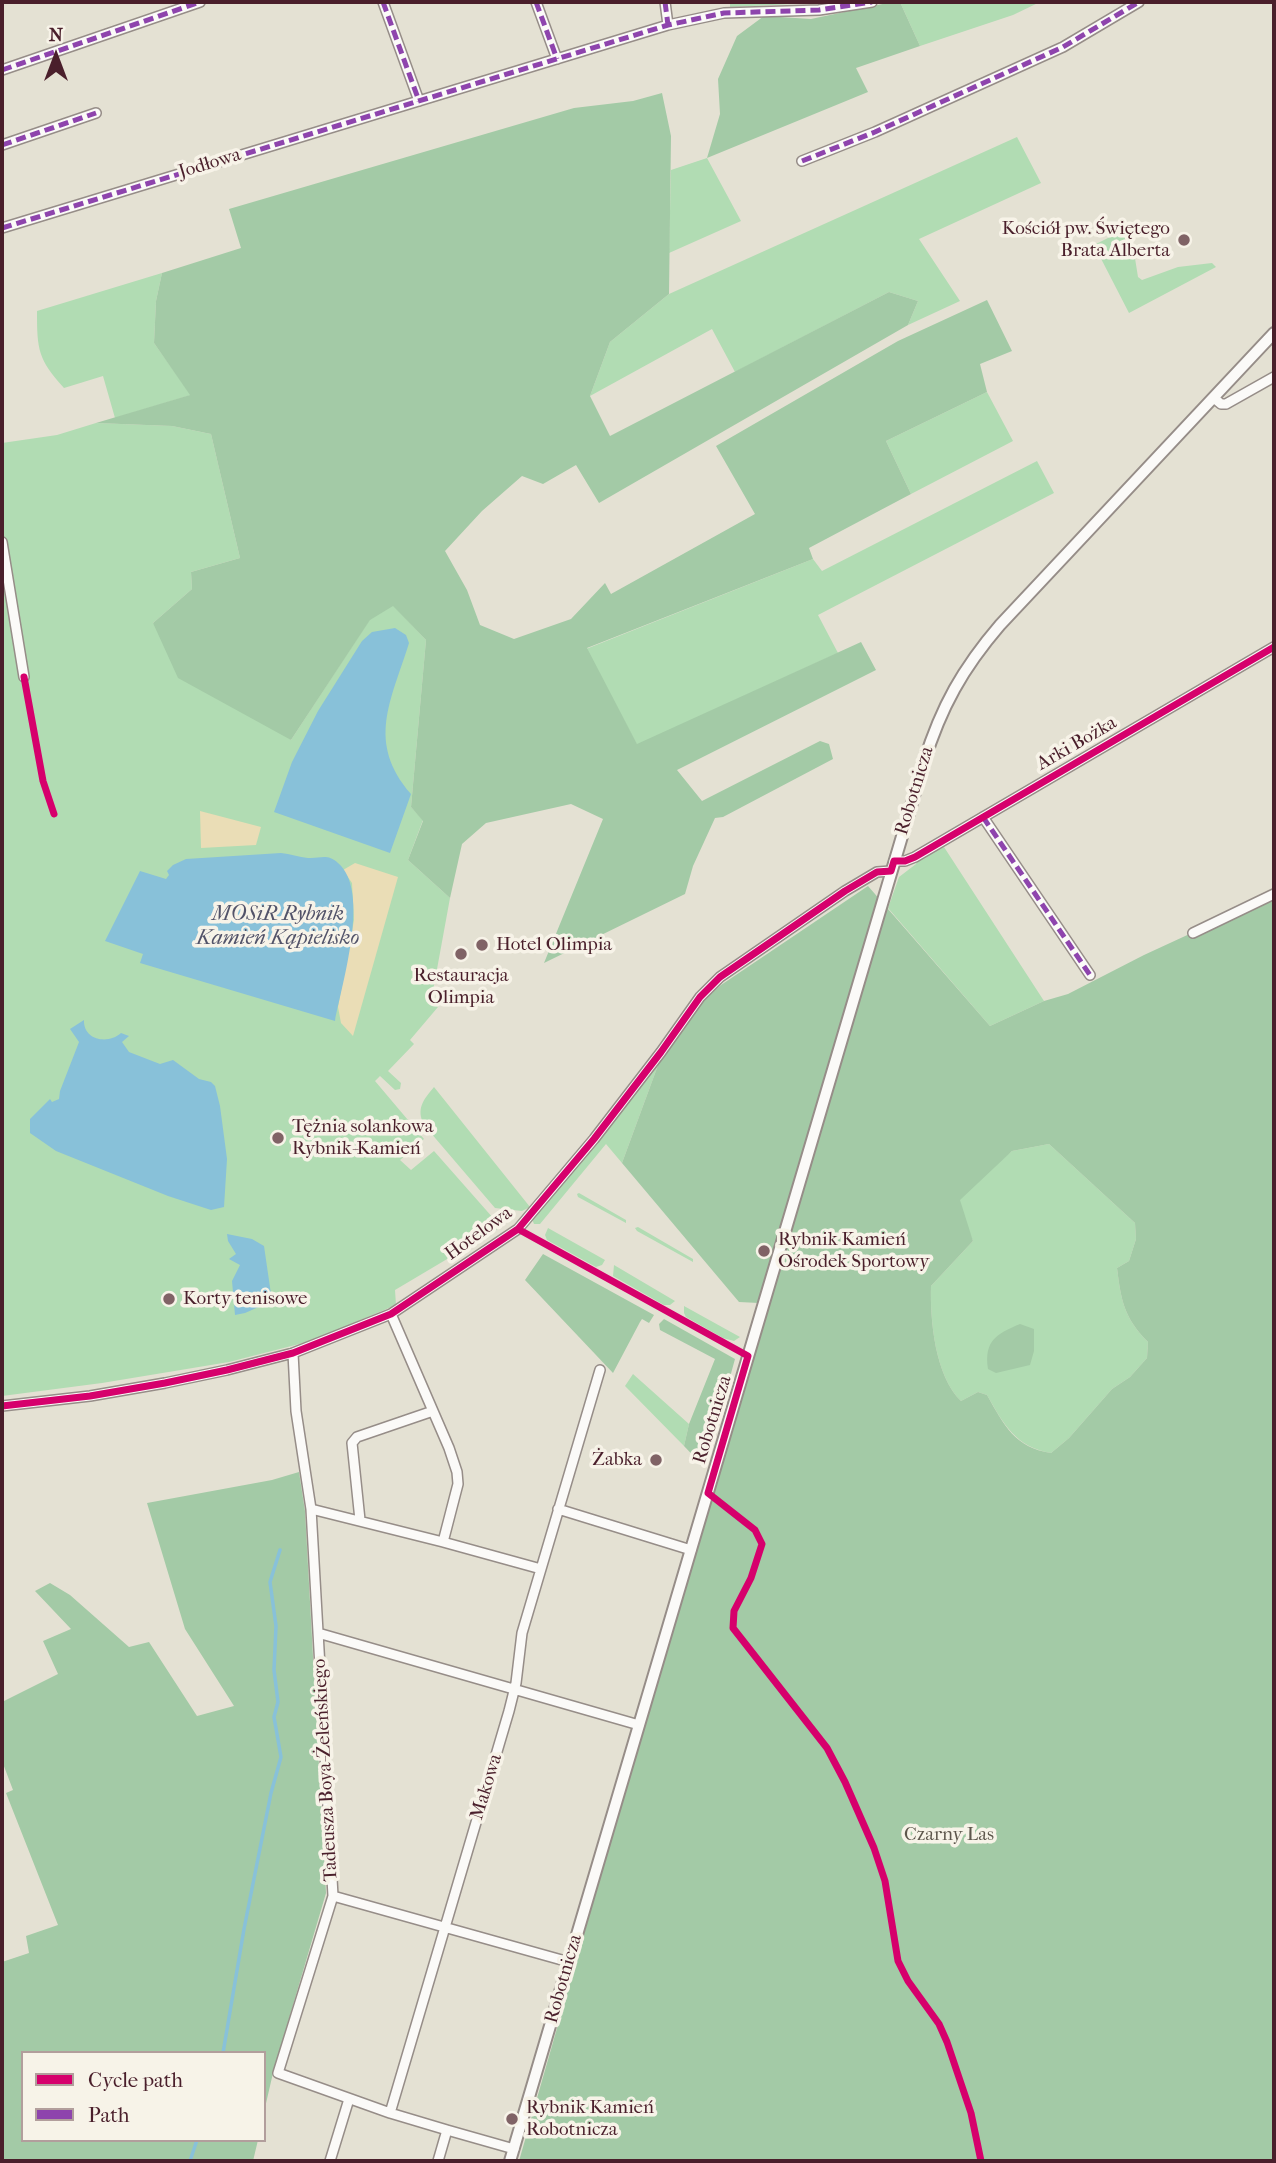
<!DOCTYPE html>
<meta charset="utf-8">
<style>
body{margin:0}
#map{position:relative;width:1276px;height:2163px;overflow:hidden;background:#e4e1d3;font-family:"IM FELL French Canon",serif}
canvas{display:block}
.frame{position:absolute;inset:0;border:4px solid #4a1f2b;pointer-events:none}
.legend{position:absolute;left:21px;top:2051px;width:245px;height:91px;box-sizing:border-box;background:#f7f3e8;border:2px solid #b29e9c;margin:0;padding:9px 12px;list-style:none;font-size:21px;color:#4a1f2b}
.legend li{display:flex;align-items:center;gap:14px;height:35px}
.legend b{width:35px;border:2px solid #b29e9c}
.north{position:absolute;left:21px;top:21px;width:70px;height:70px;-webkit-text-stroke:5px #f7f3e8;paint-order:stroke;rotate:0deg;font-size:19px;font-weight:700;line-height:28px;text-align:center;color:#4a1f2b}
.north::after{content:'';display:block;margin:auto;width:24px;height:32px;background:#4a1f2b;clip-path:polygon(50% 0,100% 100%,50% 72%,0 100%)}
</style>
<div id="map">
<canvas width="1276" height="2163"></canvas>
<div class="frame"></div>
<ul class="legend">
<li><b style="height:9px;background:#d6006c"></b>Cycle path</li>
<li><b style="height:9px;background:#8e44ad"></b>Path</li>
</ul>
<div class="north">N</div>
</div>
<script>
const ctx = document.querySelector('canvas').getContext('2d');
ctx.lineJoin = 'round';
function fillPath(path, color) {
  ctx.fillStyle = color;
  ctx.fill(path, 'evenodd');
}
function stroke(path, color, width, dash) {
  ctx.strokeStyle = color;
  ctx.lineWidth = width;
  ctx.lineCap = dash ? 'butt' : 'round';
  ctx.setLineDash(dash || []);
  ctx.stroke(path);
}
function label(font, color, halo, rows, align = 'center') {
  ctx.font = font + ' "IM FELL French Canon",serif';
  ctx.lineWidth = 7;
  ctx.setLineDash([]);
  ctx.textBaseline = 'middle';
  ctx.strokeStyle = halo;
  ctx.fillStyle = color;
  for (const [text, x, y, turn = 0] of rows) {
    ctx.save();
    ctx.translate(x, y);
    ctx.rotate((+turn || 0) * Math.PI / 180);
    ctx.textAlign = isNaN(turn) ? turn : align;
    if (halo) ctx.strokeText(text, 0, 0);
    ctx.fillText(text, 0, 0);
    ctx.restore();
  }
}
fillPath(new Path2D(`
 M730 2H793V4L730 7Z
 M900 2H1040L1013 15 920 46Z
 M1017 137 1041 183 919 239 960 301 908 325 918 301 889 292 735 372 712 329 590 396 610 342 669 294Z
 M707 158 741 221 669 253 671 170Z
 M1126 229 1134 252 1138 277 1142 280 1178 267 1212 263 1216 267 1129 313 1094 245Z
 M162 273 156 301 154 343 191 395 115 418 103 376 64 388C38 359 37 350 37 311Z
 M987 392 1013 441 911 494 886 441Z
 M96 423 172 426 211 434 240 558 191 572 192 589 153 623 291 740 370 619 393 605 426 640 411 807 423 820 408 860 450 898 431 1002 438 1007 410 1040 414 1044 388 1071 401 1083 400 1089 395 1090 380 1076 375 1081 424 1139 400 1160 411 1170 434 1151 501 1227 395 1290 396 1305 311 1341 229 1362 102 1383 2 1396V443L57 435Z
 M1037 461 1054 493 818 615 838 653 637 745 586 649 813 559 822 571Z
 M944 847 1044 1001 990 1026 888 908 899 877 916 864 917 859Z
 M661 1057 622 1163 606 1144 540 1224H534L532 1219 593 1148Z
 M434 1087 530 1207 522 1211 495 1208 424 1125C416 1109 423 1100 434 1087Z
 M1049 1144 1135 1223 1136 1239 1129 1261 1117 1268C1121 1300 1124 1318 1148 1342L1147 1358 1130 1377 1112 1389 1069 1438 1051 1453C1016 1447 1004 1425 987 1395L978 1392 961 1401C935 1376 930 1320 931 1286L973 1241 954 1197 1012 1151Z
 M579 1193 626 1220V1223L578 1197 577 1194Z
 M638 1227 693 1259V1262L637 1231 635 1228Z
 M548 1228 605 1260 602 1265 596 1267 547 1240 545 1235Z
 M614 1265 675 1301 670 1305H664L613 1276Z
 M684 1306 740 1337 734 1341 723 1338 686 1317 684 1313Z
 M633 1374 689 1424 684 1446 625 1386Z`), '#b1dcb3');
fillPath(new Path2D(`
 M892 2H900L920 46 856 68 868 92 707 158 720 114 718 79 737 36 764 16 811 19Z
 M662 93 671 136 669 294 610 342 590 396 610 436 889 292 918 301 908 325 599 503 576 465 543 484 522 476 482 511 445 551 467 590 480 625 514 639 571 619 605 583 611 594 755 514 716 446 898 341 987 300 1012 351 980 364 987 392 886 441 911 494 809 548 813 559 587 648 637 744 861 642 876 670 677 770 702 801 820 741 829 744 833 759 723 817 715 818 693 866 685 894 544 963 603 819 571 804 486 823 462 844 450 898 408 860 423 821 411 807 426 640 393 606 370 620 291 740 178 678 153 623 192 589 191 572 240 558 211 434 172 426 96 423 190 395 154 343 156 301 162 273 241 248 229 209 574 108 633 101Z
 M868 886 990 1026 1044 1001 1068 994 1144 955 1274 895V2161H519L661 1665 763 1326 759 1303 739 1302 622 1163 661 1057 698 1005 721 985ZM1049 1144 1135 1223 1136 1239 1129 1261 1117 1268C1121 1300 1124 1318 1148 1342L1147 1358 1130 1377 1112 1389 1069 1438 1051 1453C1015 1448 1004 1425 987 1395L978 1392 961 1401C935 1376 930 1320 931 1286L973 1241 960 1200 1012 1151Z
 M543 1254 654 1315 649 1323 642 1319 640 1322 613 1373 525 1280Z
 M664 1319 735 1359 709 1453 703 1466 684 1446 689 1424 715 1359 660 1330 659 1324Z
 M1020 1324 1034 1329V1351L1030 1365 996 1373 988 1369C984 1341 996 1334 1020 1324Z
 M299 1472 305 1511 326 1893 273 2073 264 2112V2053H23V2140H258L253 2161H2V1962L29 1953 26 1936 58 1925 6 1793 13 1790 2 1761V1702L58 1674 43 1641 71 1629 35 1591 50 1583 70 1595 129 1647 149 1642 197 1716 234 1706 185 1629 147 1503 272 1480Z`), '#a3caa6');
fillPath(new Path2D(`
 M200 811 261 827 256 845 201 848Z
 M355 863 398 877 353 1036 341 1023 338 1007 354 920 352 883 343 870Z`), '#eaddb6');
fillPath(new Path2D(`
 M395 628 406 635 409 643C391 701 366 742 411 794L390 853 274 812 292 762 318 711 362 641 372 632Z
 M281 853C290 854 299 857 308 858 320 859 327 853 338 863 371 891 342 983 335 1021L140 963 143 954 105 941 140 871 166 879 169 875 167 871 173 865 186 859Z
 M84 1020C83 1040 108 1045 121 1033L129 1036 122 1042 129 1052 160 1064 173 1060 199 1079 211 1082 215 1086 220 1106 227 1159 224 1207 211 1210 168 1196 56 1151 30 1133V1119L50 1099 52 1102 59 1099 60 1091 79 1042 70 1029Z
 M227 1234 252 1239 264 1246 272 1301 245 1313 235 1315 232 1281 240 1265 229 1259 236 1254 228 1241Z`), '#88c1d9');
stroke(new Path2D(`
 M223 2053 244 1929 271 1793 281 1757 274 1717 278 1702 274 1670 276 1626 270 1582 280 1550
 M190 2161 197 2140
 M1273 2161 1274 2158`), '#88c1d9', 3.5);
const minor = new Path2D(`
 M383 2 419 101
 M536 2 557 59
 M665 2 668 25
 M2 70 200 2
 M2 145 96 113
 M802 161 875 132 1063 47 1139 2
 M2 228 668 25 724 13 819 10 872 2
 M1214 398 1221 404H1226L1274 377
 M2 542 24 677
 M983 817 1090 975
 M894 861H905L915 857 1274 647
 M1193 933 1274 894
 M293 1353 296 1411 311 1509
 M2 1406 90 1396 165 1383 227 1370 293 1353 391 1314 518 1229 594 1139 661 1052 700 997 720 977 845 891 877 872 891 871
 M558 1509 691 1550
 M360 1520 352 1443 357 1437 433 1411
 M443 1542 541 1569
 M318 1633 639 1725
 M333 1896 569 1962
 M390 2113 278 2073 333 1896 311 1509 443 1542 458 1484 457 1472 449 1448 391 1314
 M447 2130 514 2149
 M330 2161 349 2099
 M438 2161 447 2130 390 2113 509 1711 516 1683 522 1633 600 1370`);
const tertiary = new Path2D(`
 M510 2161 924 762C941 707 963 668 1000 625L1274 333`);
stroke(minor, '#968d88', 12);
stroke(tertiary, '#968d88', 14);
stroke(minor, '#fbfaf8', 9);
stroke(tertiary, '#fbfaf8', 10);
stroke(new Path2D(`
 M383 2 419 101
 M536 2 557 59
 M665 2 668 25
 M2 70 200 2
 M2 145 96 113
 M802 161 875 132 1063 47 1139 2
 M2 228 668 25 724 13 819 10 872 2
 M983 817 1090 975`), '#8e44ad', 5, [10, 5]);
stroke(new Path2D(`
 M24 677 43 781 54 814
 M518 1229 748 1356 708 1493 755 1530 762 1544 751 1578 734 1611 733 1628 827 1748 845 1782 874 1848 885 1881 898 1961 908 1981 939 2024 947 2042 971 2113 981 2161
 M2 1406 90 1396 165 1383 227 1370 293 1353 391 1314 518 1229 594 1139 661 1052 700 997 720 977 845 891 877 872 891 871 894 861H905L915 857 1274 647`), '#d6006c', 7);
for (const [x, y, r, color] of [
 [1184,240,7,"#806366"],
 [482,945,7,"#806366"],
 [461,954,7,"#806366"],
 [278,1138,7,"#806366"],
 [764,1251,7,"#806366"],
 [169,1299,7,"#806366"],
 [656,1460,7,"#806366"],
 [512,2119,7,"#806366"]
]) {
  const dot = new Path2D();
  dot.arc(x, y, r, 0, 2 * Math.PI);
  ctx.fillStyle = color;
  ctx.fill(dot);
  stroke(dot, '#f7f3e8', 2.5);
}
label('19px', '#4a1f2b', '#f7f3e8', [
 ["Jodłowa",210,164,-17],
 ["Arki Bożka",1077,744,-30],
 ["Robotnicza",915,791,-73],
 ["Hotelowa",479,1234,-36],
 ["Robotnicza",713,1420,-73],
 ["Tadeusza Boya-Żeleńskiego",326,1770,-93],
 ["Makowa",487,1787,-73],
 ["Robotnicza",564,1979,-74]
]);
label('19px', '#4a1f2b', '#f7f3e8', [
 ["Kościół pw. Świętego",1170,229,"right"],
 ["Brata Alberta",1170,251,"right"],
 ["Hotel Olimpia",496,945],
 ["Restauracja",461,976,"center"],
 ["Olimpia",461,998,"center"],
 ["Tężnia solankowa",292,1127],
 ["Rybnik-Kamień",292,1149],
 ["Rybnik Kamień",778,1240],
 ["Ośrodek Sportowy",778,1262],
 ["Korty tenisowe",183,1299],
 ["Żabka",642,1460,"right"],
 ["Rybnik Kamień",526,2108],
 ["Robotnicza",526,2130]
], 'left');
label('19px', '#5d564c', '#f7f3e8', [
 ["Czarny Las",949,1835]
]);
label('italic 21px', '#525369', '#f7f3e8', [
 ["MOSiR Rybnik",278,915],
 ["Kamień Kąpielisko",278,939]
]);
</script>
